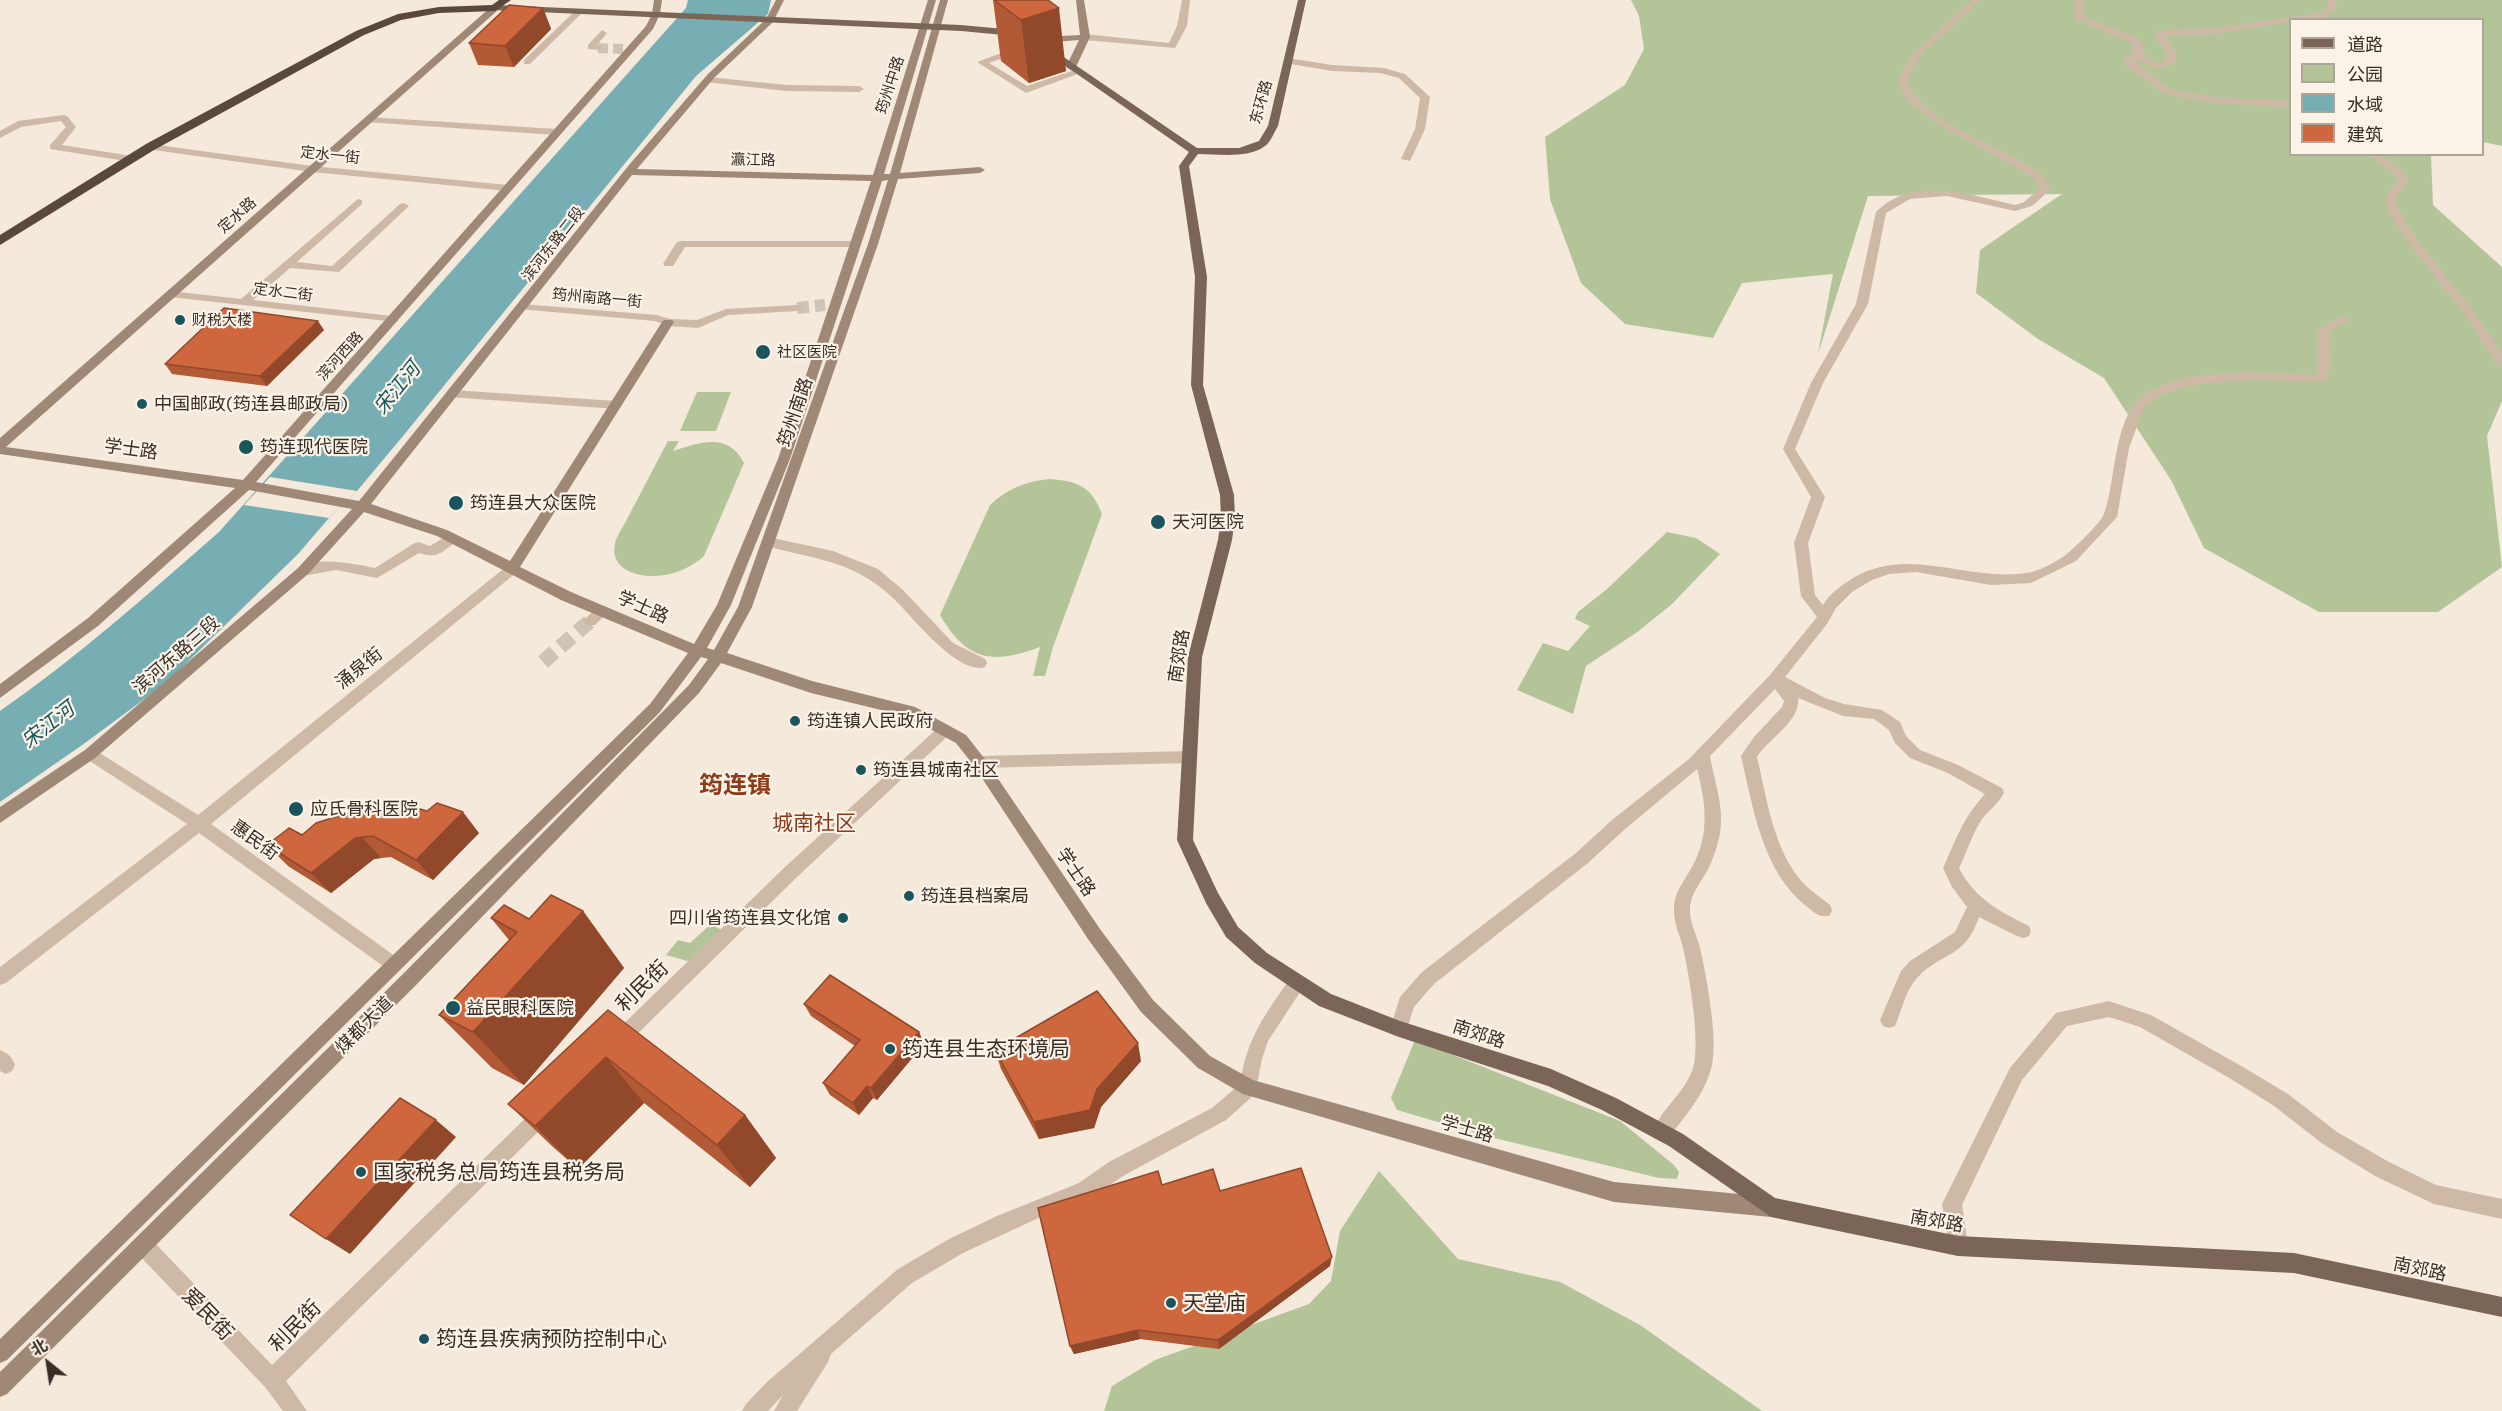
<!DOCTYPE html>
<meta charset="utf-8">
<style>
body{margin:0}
#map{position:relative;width:2502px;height:1411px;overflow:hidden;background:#f4e9db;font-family:Commissioner,"Noto Sans SC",sans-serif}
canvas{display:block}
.legend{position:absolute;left:2289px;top:18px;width:195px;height:138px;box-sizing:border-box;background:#fbf3e7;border:2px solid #ada49a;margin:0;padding:8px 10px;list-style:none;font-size:18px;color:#382d27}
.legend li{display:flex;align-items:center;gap:12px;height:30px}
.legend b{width:30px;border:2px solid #ada49a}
.north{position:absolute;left:18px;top:1333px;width:60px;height:60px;-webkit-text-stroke:4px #fbf3e7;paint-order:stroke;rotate:330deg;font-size:16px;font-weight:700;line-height:24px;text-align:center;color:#382d27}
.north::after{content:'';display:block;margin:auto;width:21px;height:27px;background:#382d27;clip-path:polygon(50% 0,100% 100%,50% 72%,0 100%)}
</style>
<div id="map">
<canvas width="2502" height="1411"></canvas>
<ul class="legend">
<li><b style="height:8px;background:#7b6557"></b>道路</li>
<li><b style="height:16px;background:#b4c499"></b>公园</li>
<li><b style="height:16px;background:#77aeb3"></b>水域</li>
<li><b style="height:16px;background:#cf673e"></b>建筑</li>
</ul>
<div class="north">北</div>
</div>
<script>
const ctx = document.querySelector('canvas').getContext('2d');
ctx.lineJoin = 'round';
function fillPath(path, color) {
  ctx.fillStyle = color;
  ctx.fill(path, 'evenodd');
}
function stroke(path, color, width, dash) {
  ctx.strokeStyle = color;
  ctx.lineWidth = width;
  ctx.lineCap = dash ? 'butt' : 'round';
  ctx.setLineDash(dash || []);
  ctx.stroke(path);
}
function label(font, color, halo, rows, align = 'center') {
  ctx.font = font + ' Commissioner,"Noto Sans SC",sans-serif';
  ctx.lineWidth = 4.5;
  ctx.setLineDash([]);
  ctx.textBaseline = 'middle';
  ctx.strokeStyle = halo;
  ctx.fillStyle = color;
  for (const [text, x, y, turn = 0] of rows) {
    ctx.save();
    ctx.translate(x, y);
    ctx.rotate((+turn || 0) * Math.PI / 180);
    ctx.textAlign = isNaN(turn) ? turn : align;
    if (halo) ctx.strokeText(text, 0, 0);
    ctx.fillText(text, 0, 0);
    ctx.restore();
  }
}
fillPath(new Path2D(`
 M1631 0H2502V146L2483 142 2482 20H2290V154L2431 155 2433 205 2502 267V401L2487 436 2502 567 2438 612H2319L2204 548 2171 480 2104 378 2038 339 1976 293 1980 250 2062 194 1868 196 1818 354 1833 274 1742 283 1713 338 1625 324 1581 283 1550 199 1545 137 1625 85 1644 49 1639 16Z
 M697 392H731L716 431H680Z
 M668 441H679L673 451C701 442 728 432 744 463L704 556C690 569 669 577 649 576 631 575 610 566 615 544 616 536 624 526 627 519 641 493 654 467 668 441Z
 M1050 479C1078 481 1092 487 1102 514L1053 647 1045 676H1033L1040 647C992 665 967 661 940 615L990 505C1007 489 1026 481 1050 479Z
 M1667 532 1696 538 1720 554 1672 604 1636 633 1586 666 1573 714 1517 690 1543 643 1568 651 1590 626 1575 619 1578 612 1607 589Z
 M711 924 723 931 691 962 666 955 678 940 690 943Z
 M1415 1040 1620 1121 1674 1165 1679 1172 1677 1179 1659 1178 1486 1136 1397 1110 1391 1098Z
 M1379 1171 1458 1259 1560 1282 1640 1325 1762 1411H1104L1112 1386 1155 1360 1309 1304 1331 1281 1340 1231Z`), '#b4c499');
fillPath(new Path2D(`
 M688 0H771L768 14 696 76 403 436 357 491 329 518 298 554 166 683 85 743 0 802V711C78 657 148 594 219 532L686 8Z`), '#77aeb3');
fillPath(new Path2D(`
 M270 477 357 491 329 518 244 505Z`), '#f4e9db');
stroke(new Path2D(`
 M598 48 623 49`), '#cec3b7', 10, [10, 5]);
stroke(new Path2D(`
 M797 308 825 305`), '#cec3b7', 12, [12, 6]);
stroke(new Path2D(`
 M543 662 590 621`), '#cec3b7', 15, [15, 8]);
fillPath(new Path2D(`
 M1182 0H1190L1187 26 1175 48 1085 40 1080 37 1085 34 1169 43 1177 26Z
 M1972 0H1981L1919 57 1907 82C1928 127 1998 143 2037 171 2043 175 2047 183 2051 189L2032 206 2015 211 1947 196 1910 199 1886 213 1868 304 1823 383 1795 449 1825 497 1808 543 1815 595 1823 605C1830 593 1842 585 1853 578 1909 545 1967 582 2026 573 2038 572 2058 561 2067 554 2075 547 2101 523 2104 514 2117 480 2112 414 2147 393 2193 365 2265 373 2317 375V330L2340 317H2348L2350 319 2329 332 2330 366 2326 382 2254 380 2211 383 2186 386 2156 398 2144 407 2129 448 2117 517 2076 561 2031 583 1991 585 1916 572 1889 574 1872 580 1852 592 1836 608 1827 624 1785 677 1825 698 1844 704 1882 710 1900 722 1906 736 1920 750 1958 765 2002 788 2004 793C1999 803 1989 810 1982 819 1972 834 1967 852 1959 868 1975 899 1999 911 2029 926L2031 931 2029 936 2023 938 2017 936 1979 917C1965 959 1942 951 1917 978 1905 991 1902 1010 1895 1026L1889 1028 1883 1026 1880 1020 1901 971 1910 961 1955 932 1967 907 1952 887 1943 868C1957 838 1961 821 1985 794L1948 773 1910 758 1895 743 1889 730 1874 719 1843 716 1798 698C1801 721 1768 739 1757 757 1767 799 1773 850 1804 884 1812 892 1822 898 1830 905L1832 910 1830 915C1820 919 1814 912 1806 906 1762 871 1753 807 1741 756L1754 737 1782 707 1784 701 1775 689 1710 756C1718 800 1730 818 1711 863 1705 878 1691 891 1690 908 1689 923 1698 937 1701 952 1707 981 1719 1042 1711 1069 1704 1095 1684 1118 1668 1138L1661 1141 1654 1138 1652 1132C1661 1110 1683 1094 1692 1071 1702 1049 1689 973 1683 948 1680 935 1673 922 1674 908 1674 892 1685 880 1692 867 1710 835 1706 803 1697 769L1624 830 1588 863 1434 984 1414 1007 1405 1035 1399 1037 1393 1035 1390 1029 1400 997 1422 972 1576 853 1612 820 1689 759 1770 675 1817 617 1801 596 1794 543 1811 497 1783 449 1811 383 1856 304 1876 212C1913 175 1970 195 2015 205L2024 202 2040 188 2031 176 1936 123 1907 101 1897 82 1912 54Z
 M2073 0H2082L2084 3V17L2138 38 2144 47 2145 55C2151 62 2158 65 2166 60L2167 53 2155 37 2158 31 2213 28 2319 13 2328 7V0H2336L2337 8 2322 18 2290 20V22L2213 34 2165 36 2177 53 2175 61 2166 68C2150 70 2144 60 2132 59L2171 90 2216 97 2290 101V107L2216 103 2165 94 2123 63 2124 56 2134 54 2131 42 2076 20V4Z
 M576 10 583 12 530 64H524V60Z
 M602 30 607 33 597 45 601 46V50L588 49V45Z
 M1020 46 1023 47V51L989 63 1027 86 1075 70 1083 72 1026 93 977 62Z
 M1288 58 1332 65 1384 68 1405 74 1430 97 1425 129 1410 161 1401 159 1415 129 1420 98 1399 78 1380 73 1332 71 1285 63 1283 61Z
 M708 77 787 85 859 86 864 89 859 92 787 91 705 82V78Z
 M64 115 67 116 76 127 62 145 132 156 137 159 132 162 50 149V145L66 127 61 121 21 127 0 138V131L18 121Z
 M368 117 557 129 562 132 557 135 365 122 363 120Z
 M150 144 312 166 508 185 513 188 508 191 312 172 146 149V145Z
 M2367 154C2385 154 2399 166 2409 181L2398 194 2396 200 2399 210 2416 238 2473 311 2496 344 2502 353V367L2498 366 2465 315 2406 239 2388 210 2386 200 2389 192 2398 181 2394 174Z
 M358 199 362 200V204L297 262 332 266 400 204 404 203 409 206 339 272 290 268 253 300 392 316 398 320 396 322 170 297 164 294 170 291 241 299Z
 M681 241H857L862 244 857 247H685L673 266H665L663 264 677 242Z
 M522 304 657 315 670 319 697 320 726 309 797 305 803 308 797 311 728 315 698 328 668 326 655 321 518 309 516 307Z
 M453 390 616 401 622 405 616 409 449 397 447 394Z
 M452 533 457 535 459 538 457 541C442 552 438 559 419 553L377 578 336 570 303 576 296 571C309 554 357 564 375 568L413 544 418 542 430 546Z
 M768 537 833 551 878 569 903 590 953 643 985 659 987 663 985 667C958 676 911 615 893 598 852 559 814 560 763 545L761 542Z
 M512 564 517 566 519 569 517 572 211 824 399 959 402 964 399 969 393 972 387 969 199 833 6 983 0 985V967L187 824 85 758 82 754 85 750 90 748 95 750 198 815 507 566Z
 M602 606 607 607 609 611 595 625H585L583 621 597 607Z
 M945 724 950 726 953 730 950 734 797 877 623 1048 617 1050 611 1048 608 1042 611 1036 785 867 940 726Z
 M1189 751 1194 753 1197 757 1194 761 1189 763 979 768 974 766 971 762 974 758 979 756Z
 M1297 975 1303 977 1306 983 1268 1041 1262 1059 1255 1094 1226 1120 1123 1176 1091 1198 1047 1214 963 1253 912 1283 831 1354 828 1362 797 1411H774L783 1395 768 1411H742L746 1404 767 1382 898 1269 949 1239 997 1216 1079 1183 1109 1162 1212 1108 1240 1084C1247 1037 1265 1015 1291 977Z
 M2109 1001 2151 1015 2243 1067 2288 1094 2337 1132 2389 1162 2436 1185 2502 1199V1219L2434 1204 2375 1176 2323 1144 2274 1106 2231 1079 2140 1027 2109 1017 2067 1026 2022 1080 1962 1205 1968 1246 1965 1253 1958 1256 1951 1253 1942 1204 2010 1068 2056 1013Z
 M0 1050C8 1053 12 1057 15 1065L12 1071 6 1074 0 1071Z
 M544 1104 551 1107 553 1113 551 1119 286 1381 307 1411H283L265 1387 136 1252 133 1245 136 1238 143 1235 150 1238 272 1365 537 1107Z`), '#cdb9a6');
fillPath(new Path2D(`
 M654 0H662L660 14 653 29 256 482 359 501 629 165 708 74 766 19 776 0H784L773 22 714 78 637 169 873 175 928 0H936L884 174H890L940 0H948L900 173 980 167 985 170 980 173 898 179 878 244 752 607 727 653 812 681 915 707 966 735 984 758 1100 929 1153 1000 1210 1056 1253 1080 1614 1182 1771 1197 1778 1200 1781 1207 1778 1214 1771 1217 1614 1202 1243 1094 1198 1068 1141 1012 1088 939 974 766 956 743 906 716 811 693 721 663 699 693 417 984 7 1394 0 1397V1372L405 972 689 685 708 659 701 657 660 712 7 1360 0 1363V1339L650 704 688 653 561 600 437 536 364 512 308 574 95 758 0 823V807L85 750 298 568 352 509 249 490 98 626 0 698V684L88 618 235 488 0 454V438L492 6H498V10L6 447 243 480 646 26 652 14ZM632 175 871 181 778 459 717 605 694 644 571 592 520 567 674 322 672 320H664L662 322 510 561 447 530 371 504ZM888 180 868 244 738 607 714 650 707 648 731 605 790 459 882 181Z
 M1076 0H1084L1090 37 1076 67 1071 70 1066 67 1079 40 1043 43 1038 40 1043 37 1080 35Z`), '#a08877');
fillPath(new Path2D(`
 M1298 0H1306L1278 126C1274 132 1271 142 1265 146 1248 159 1218 154 1198 154L1189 166 1207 277 1203 385 1234 495 1235 519 1232 540 1202 657 1193 840 1218 893 1238 927 1267 953 1331 994 1400 1021 1551 1069 1616 1098 1683 1134 1775 1198 1958 1236 2294 1253 2502 1297V1317L2294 1273 1958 1256 1771 1217 1669 1146 1602 1110 1548 1086 1399 1037 1319 1006 1255 963 1226 937 1206 903 1177 840 1188 657 1218 540 1221 519 1220 495 1191 385 1195 277 1179 166 1189 152 1044 51 1052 49 1197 148H1239L1259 141 1268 126Z
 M495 5 961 25 1015 30 1020 33 1015 36 961 31 492 10 491 8Z`), '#7b6557');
fillPath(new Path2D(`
 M499 0H511L495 11 439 13 401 20 364 35 154 150 0 245V235L146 144 356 31 398 14 439 7 492 5Z`), '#5a473e');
fillPath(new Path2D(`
 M993 0H1048L1066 71 1029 83 1001 61Z
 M543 8 551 29 514 67 478 65 469 43Z
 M324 330 267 386 172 374 165 364Z
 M479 833 433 880 391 857 381 858 374 859 331 893 288 866 267 845 302 835Z
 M583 911 624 968 524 1085 492 1068 439 1015 509 940 491 918 529 919Z
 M804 1004 919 1032 924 1044 877 1100 873 1098 859 1115 830 1095 823 1083 855 1046 811 1016Z
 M608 1010 745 1115 776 1158 750 1187 644 1103 578 1169 553 1147 508 1104Z
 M995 1050 1141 1061 1101 1107 1094 1128 1039 1139 1001 1069Z
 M1162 1185 1220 1191 1330 1266 1219 1349 1140 1339 1074 1354 1070 1346Z`), '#b25935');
fillPath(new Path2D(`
 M543 8 551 29 514 67 505 46Z
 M1059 8 1066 71 1029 83 1021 20Z
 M318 321 324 330 267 386 260 376Z
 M463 812 479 833 433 880 416 860Z
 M362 837 381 858 374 859 331 893 311 873 355 838Z
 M583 911 624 968 524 1085 473 1032Z
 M919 1032 924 1044 877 1100 871 1088Z
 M1138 1043 1141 1061 1101 1107 1094 1128 1039 1139 1034 1122Z
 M606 1057 644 1103 578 1169 535 1126Z
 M867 1086 873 1098 859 1115 853 1103Z
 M745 1115 776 1158 750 1187 717 1145Z
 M436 1120 456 1137 350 1254 326 1239Z
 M1332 1257 1330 1266 1219 1349 1218 1340Z
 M1138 1330 1140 1339 1074 1354 1070 1346Z`), '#91482b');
const building = new Path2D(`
 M994 0H1048L1059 8 1021 20Z
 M509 5 543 8 505 46 469 43Z
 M224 308 318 321 260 376 165 364Z
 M437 803 463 812 416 860 373 836 362 837 355 838 311 873 267 845 289 828 302 835 316 823 358 810 409 806 427 811Z
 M551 895 583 911 473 1032 439 1015 517 932 491 918 504 905 529 919Z
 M830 975 919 1032 871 1088 867 1086 853 1103 823 1083 860 1040 804 1004Z
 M1097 991 1138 1043 1097 1089 1090 1110 1034 1122 995 1050Z
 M608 1010 745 1115 717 1145 606 1057 535 1126 508 1104Z
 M400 1098 436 1120 326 1239 290 1215Z
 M1301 1168 1332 1257 1218 1340 1138 1330 1070 1346 1038 1208 1158 1171 1162 1185 1213 1169 1220 1191Z`);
fillPath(building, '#cf673e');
stroke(building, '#91482b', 1.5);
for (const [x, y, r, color] of [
 [180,320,6,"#1a555d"],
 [763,352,8,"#1a555d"],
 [142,404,6,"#1a555d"],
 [246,447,8,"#1a555d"],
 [456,503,8,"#1a555d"],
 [1158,522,8,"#1a555d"],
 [795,721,6,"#1a555d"],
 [861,770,6,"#1a555d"],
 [296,809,8,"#1a555d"],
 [909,896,6,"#1a555d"],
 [843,918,6,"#1a555d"],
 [453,1008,8,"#1a555d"],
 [890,1049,6,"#1a555d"],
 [361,1172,6,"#1a555d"],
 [1171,1303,6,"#1a555d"],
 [424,1339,6,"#1a555d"]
]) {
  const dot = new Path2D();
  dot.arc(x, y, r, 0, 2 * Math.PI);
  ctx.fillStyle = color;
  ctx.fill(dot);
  stroke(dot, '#fbf3e7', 2);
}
label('15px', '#382d27', '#fbf3e7', [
 ["筠州中路",890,85,-72],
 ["东环路",1261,102,-74],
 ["定水一街",330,155,6],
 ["瀛江路",753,160,1],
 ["定水路",237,215,-42],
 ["滨河东路二段",553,244,-52],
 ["定水二街",283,292,7],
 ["筠州南路一街",597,298,5],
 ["滨河西路",340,356,-48]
]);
label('15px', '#382d27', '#fbf3e7', [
 ["财税大楼",192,320],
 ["社区医院",777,352]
], 'left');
label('18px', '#382d27', '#fbf3e7', [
 ["中国邮政(筠连县邮政局)",154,404],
 ["筠连现代医院",260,447],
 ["筠连县大众医院",470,503],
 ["天河医院",1172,522],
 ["筠连镇人民政府",807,721],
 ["筠连县城南社区",873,770],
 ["应氏骨科医院",310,809],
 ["筠连县档案局",921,896],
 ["四川省筠连县文化馆",831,918,"right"],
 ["益民眼科医院",466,1008]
], 'left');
label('18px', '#382d27', '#fbf3e7', [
 ["筠州南路",795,412,-71],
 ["学士路",131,449,8],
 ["学士路",643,607,24],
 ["滨河东路三段",176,655,-41],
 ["南郊路",1179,656,-81],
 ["涌泉街",359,668,-39],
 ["惠民街",255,840,36],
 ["学士路",1076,872,56],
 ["煤都大道",364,1025,-45],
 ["南郊路",1479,1034,18],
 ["学士路",1467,1129,16],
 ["南郊路",1937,1221,10],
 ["南郊路",2420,1269,12]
]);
label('italic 20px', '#1a555d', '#fbf3e7', [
 ["宋江河",397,388,-51],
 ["宋江河",48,725,-38]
]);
label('21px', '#8d3a1a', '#fbf3e7', [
 ["城南社区",814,823]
]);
label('21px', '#382d27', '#fbf3e7', [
 ["利民街",642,986,-44],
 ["爱民街",208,1314,46],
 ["利民街",295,1326,-45]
]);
label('21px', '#382d27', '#fbf3e7', [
 ["筠连县生态环境局",902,1049],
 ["国家税务总局筠连县税务局",373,1172],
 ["天堂庙",1183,1303],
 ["筠连县疾病预防控制中心",436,1339]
], 'left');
label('bold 24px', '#8d3a1a', '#fbf3e7', [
 ["筠连镇",735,785]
]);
</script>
